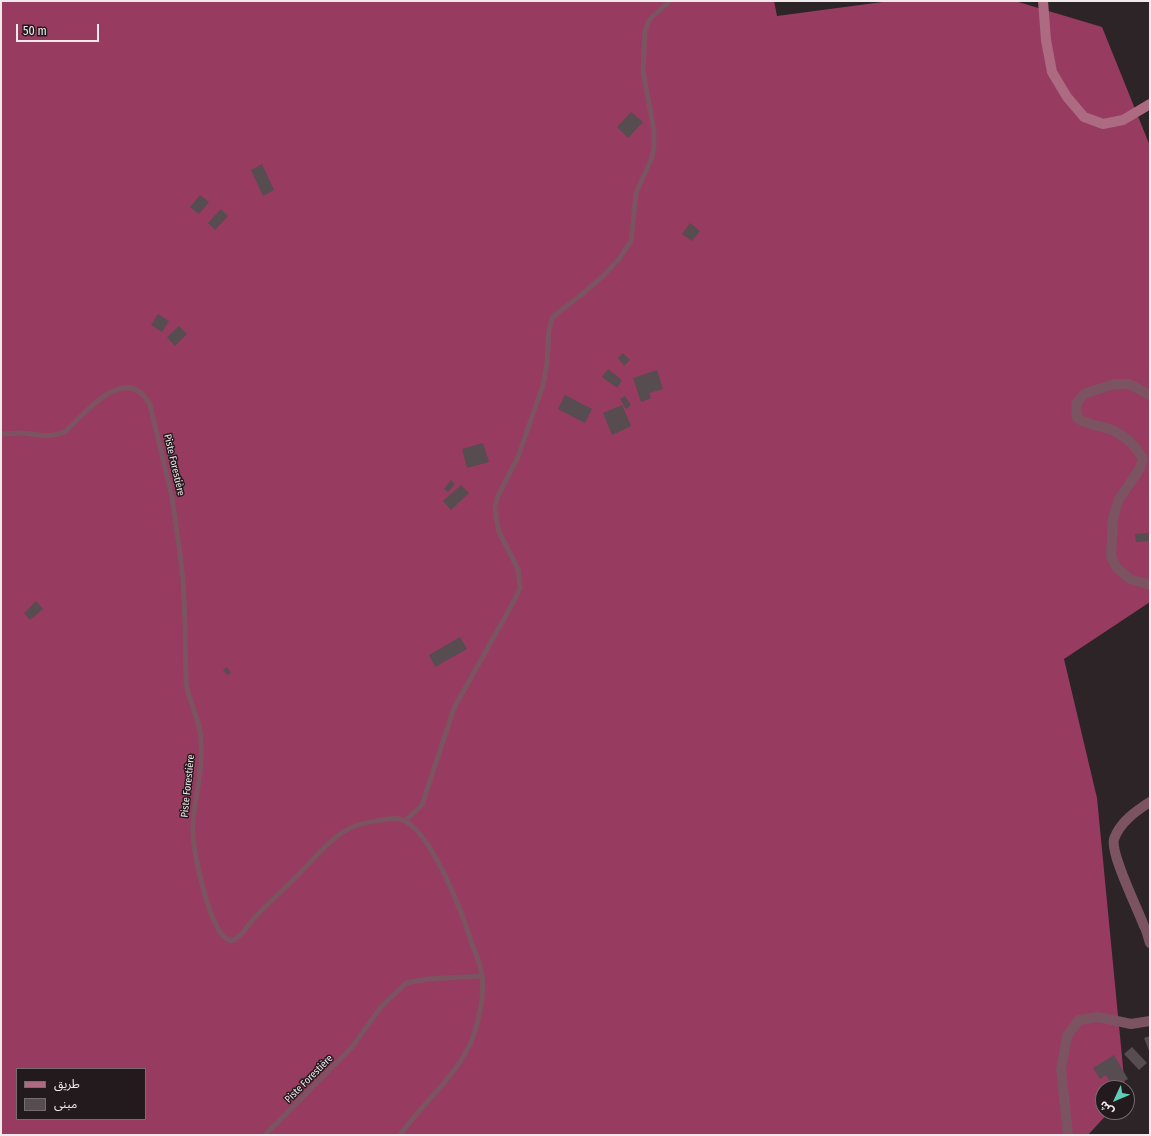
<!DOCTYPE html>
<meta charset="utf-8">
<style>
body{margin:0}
#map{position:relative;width:1151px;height:1136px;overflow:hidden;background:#2d2427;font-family:"Fira Sans Condensed","Noto Sans Arabic",sans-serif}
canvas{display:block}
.frame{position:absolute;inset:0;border:2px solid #f1eaec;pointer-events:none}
.legend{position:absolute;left:16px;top:1068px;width:130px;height:52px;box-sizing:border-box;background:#231a1d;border:1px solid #756d70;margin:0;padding:5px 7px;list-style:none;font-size:12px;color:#f1eaec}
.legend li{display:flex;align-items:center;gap:8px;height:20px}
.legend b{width:20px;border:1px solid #756d70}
.north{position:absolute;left:1095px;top:1080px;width:40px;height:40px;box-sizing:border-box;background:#231a1d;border:1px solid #756d70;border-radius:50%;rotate:226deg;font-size:11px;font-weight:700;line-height:16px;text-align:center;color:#f1eaec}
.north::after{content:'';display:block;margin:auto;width:14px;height:18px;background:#5eceb8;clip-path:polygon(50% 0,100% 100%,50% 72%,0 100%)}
.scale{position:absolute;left:16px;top:24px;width:83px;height:18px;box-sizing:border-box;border:2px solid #f1eaec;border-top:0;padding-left:5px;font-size:12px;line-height:14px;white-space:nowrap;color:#f1eaec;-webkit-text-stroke:3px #231a1d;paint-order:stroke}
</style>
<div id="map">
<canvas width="1151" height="1136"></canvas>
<div class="frame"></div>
<ul class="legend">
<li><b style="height:5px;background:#ac6b81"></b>طريق</li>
<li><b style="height:11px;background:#574c4f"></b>مبنى</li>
</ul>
<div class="north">ش</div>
<div class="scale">50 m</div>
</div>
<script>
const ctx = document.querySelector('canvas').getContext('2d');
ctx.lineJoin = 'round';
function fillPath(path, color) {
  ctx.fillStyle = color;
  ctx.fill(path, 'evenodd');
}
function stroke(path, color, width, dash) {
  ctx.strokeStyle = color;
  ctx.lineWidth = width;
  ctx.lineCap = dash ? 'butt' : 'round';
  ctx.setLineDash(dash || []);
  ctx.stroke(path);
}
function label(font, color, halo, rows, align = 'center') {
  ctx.font = font + ' "Fira Sans Condensed",sans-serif';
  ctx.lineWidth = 3;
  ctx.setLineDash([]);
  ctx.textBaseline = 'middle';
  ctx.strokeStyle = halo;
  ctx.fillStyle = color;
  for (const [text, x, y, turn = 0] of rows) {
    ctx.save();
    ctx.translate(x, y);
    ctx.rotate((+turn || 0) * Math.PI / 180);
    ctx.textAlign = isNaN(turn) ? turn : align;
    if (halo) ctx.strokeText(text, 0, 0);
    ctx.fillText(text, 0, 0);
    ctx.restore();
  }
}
fillPath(new Path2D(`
 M1 1H774L777 16 890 1H1015L1102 27 1150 146V602L1064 659 1097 798 1125 1088H1103V1112H1109L1088 1135H1ZM17 1069H145V1119H17Z`), '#983b60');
fillPath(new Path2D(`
 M631 112 643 122 628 138 617 127Z
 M262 164 274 190 263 196 251 170Z
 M200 195 209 202 199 214 190 207Z
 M221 209 228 216 215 230 208 223Z
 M690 223 700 231 692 241 682 234Z
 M158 314 169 321 162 332 151 325Z
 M179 326 187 334 175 346 167 337Z
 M623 353 630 360 624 366 618 358Z
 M608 369 622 380 617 388 602 377Z
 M657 370 663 389 649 393 651 398 641 402 633 378Z
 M565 395 592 409 585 423 558 409Z
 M625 396 631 405 626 409 620 399Z
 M622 405 631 426 612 435 603 413Z
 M483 443 489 462 467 468 462 449Z
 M451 480 455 484 448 492 444 489Z
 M461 485 469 493 451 510 443 501Z
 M1150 533V541L1136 542 1135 534Z
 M36 601 43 609 30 620 24 613Z
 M460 637 467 649 435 667 429 655Z
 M227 667 231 673 227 675 223 670Z
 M1150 1036V1053L1144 1038Z
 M1132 1047 1147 1063 1139 1070 1124 1054Z
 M1114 1055 1128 1079 1113 1088 1106 1075 1100 1079 1093 1068Z`), '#574c4f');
stroke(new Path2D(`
 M1 434C7 434 14 433 21 433 37 434 50 439 66 431 86 412 128 361 150 405L172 497 179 546 183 579 185 621 186 683C189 703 200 719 201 739 201 750 202 761 200 772 198 791 193 808 193 827 192 850 208 921 224 937 226 939 229 940 232 941 244 935 248 924 257 915 271 901 286 887 300 873 316 857 333 834 355 826 363 823 393 817 400 819 431 827 464 918 473 947 477 956 481 967 482 976 484 992 481 1009 477 1024 466 1070 426 1098 400 1135
 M405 821 422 805 454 708 514 601 520 588 518 569 499 532 496 517 495 505 499 494 518 457 543 385 547 363 549 330 552 318 560 311 580 296 603 276 619 259 631 241 636 193 652 157 654 148V131L643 71 645 31 648 23 651 18 670 1
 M265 1135 352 1047 381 1007 406 983 428 979 482 976`), '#7c5361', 5);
stroke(new Path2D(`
 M1150 395 1129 384H1114L1084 394 1076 404 1077 418C1091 427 1103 425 1116 432 1128 438 1137 448 1143 459L1139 470 1119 499 1113 518 1111 556 1117 568 1130 579 1150 585
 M1150 802C1136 811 1120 822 1114 839 1110 854 1138 909 1144 926 1147 931 1148 937 1150 943
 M1068 1135 1061 1070 1067 1036 1079 1020 1098 1017 1131 1024 1150 1021`), '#7c5361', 10);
stroke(new Path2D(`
 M1043 1 1046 40 1052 72 1067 97 1084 117 1103 124 1123 120 1150 104`), '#ac6b81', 10);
label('10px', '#f1eaec', '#231a1d', [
 ["Piste Forestière",174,465,77],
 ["Piste Forestière",188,786,-84],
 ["Piste Forestière",309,1079,-45]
]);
</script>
